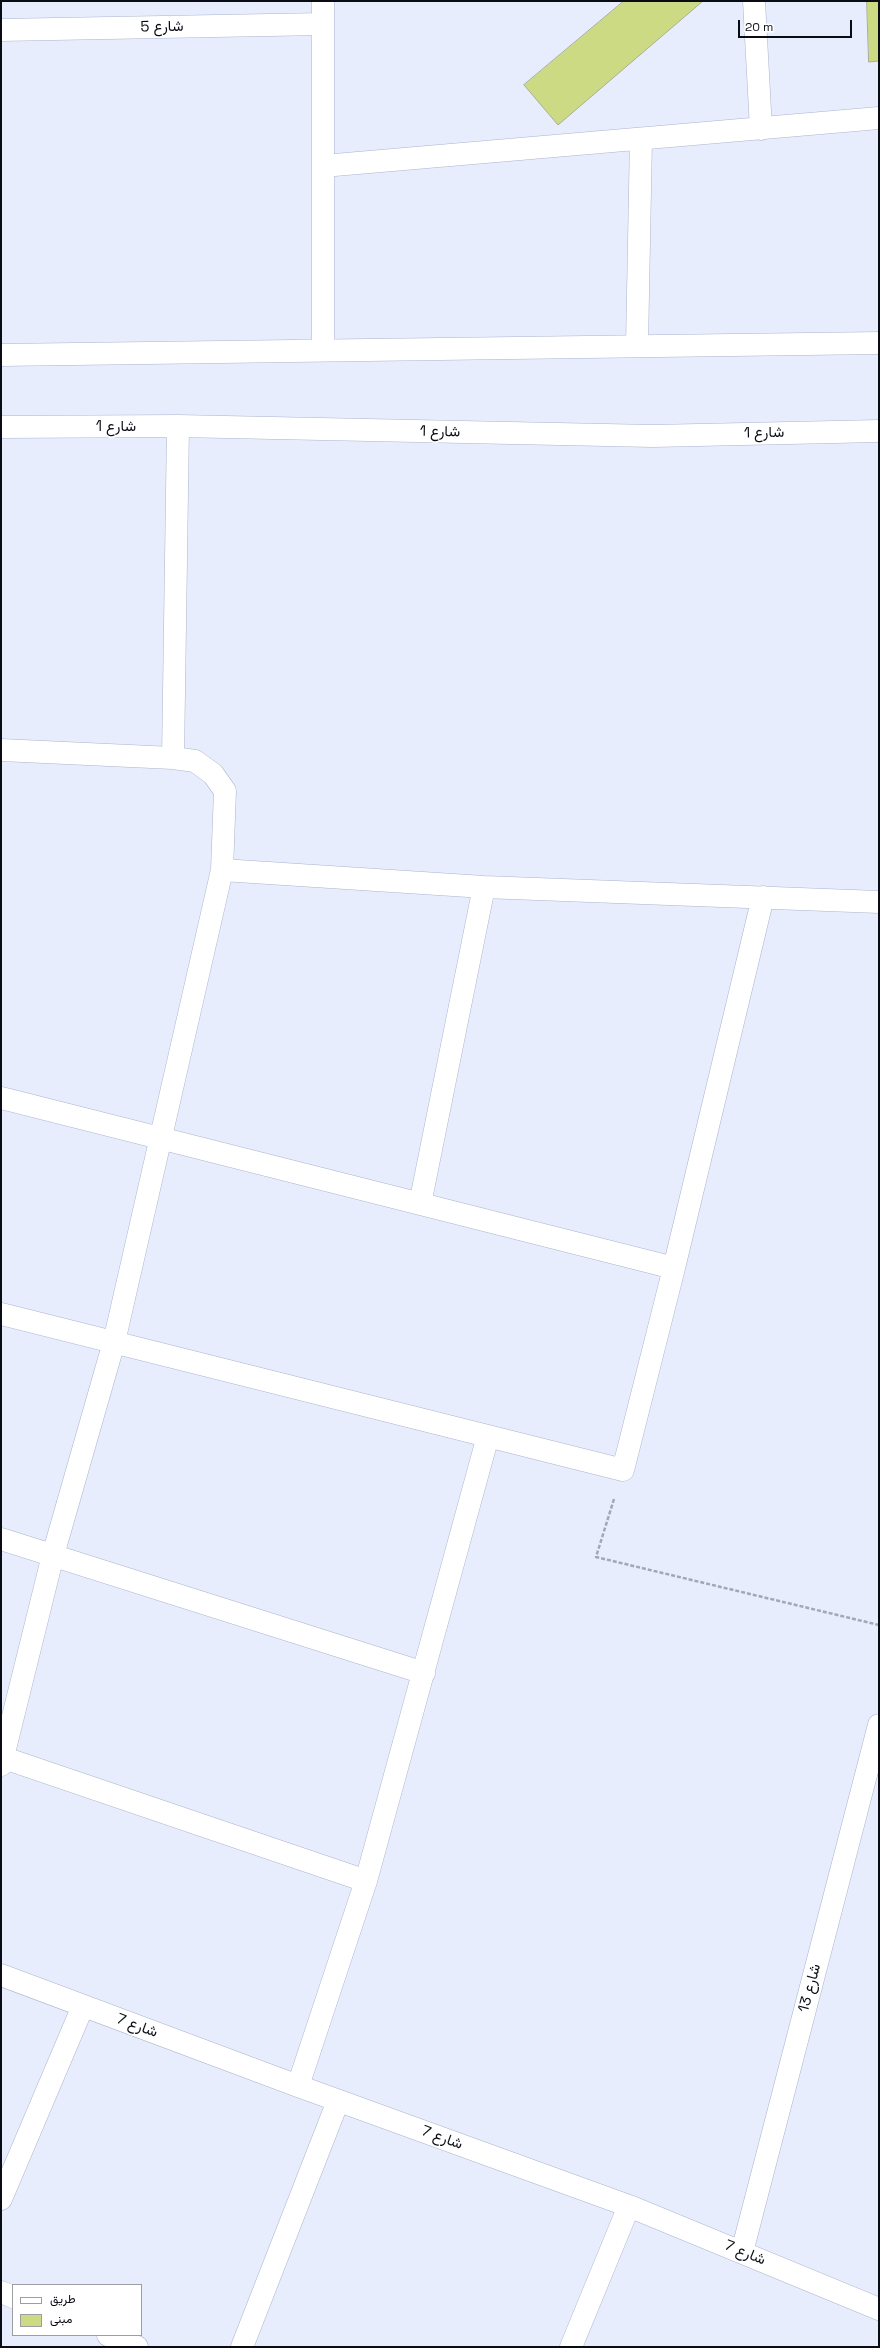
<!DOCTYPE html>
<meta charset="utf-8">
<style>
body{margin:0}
#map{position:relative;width:880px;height:2348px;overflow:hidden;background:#e8edfd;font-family:"Space Grotesk",Vazirmatn,sans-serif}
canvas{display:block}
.frame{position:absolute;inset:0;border:2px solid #090c14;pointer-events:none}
.legend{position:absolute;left:12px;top:2284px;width:130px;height:52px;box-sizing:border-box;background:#fff;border:1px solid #9d9ea1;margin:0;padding:5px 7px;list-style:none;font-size:12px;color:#090c14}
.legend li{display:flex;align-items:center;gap:8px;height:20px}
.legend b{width:20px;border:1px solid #9d9ea1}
.scale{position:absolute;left:738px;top:20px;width:114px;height:18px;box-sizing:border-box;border:2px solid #090c14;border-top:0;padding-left:5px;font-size:12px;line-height:14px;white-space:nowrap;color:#090c14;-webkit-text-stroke:3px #fff;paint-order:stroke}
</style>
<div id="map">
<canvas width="880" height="2348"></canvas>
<div class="frame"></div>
<ul class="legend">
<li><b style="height:5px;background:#fff"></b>طريق</li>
<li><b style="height:11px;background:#ccdb83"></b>مبنى</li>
</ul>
<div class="scale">20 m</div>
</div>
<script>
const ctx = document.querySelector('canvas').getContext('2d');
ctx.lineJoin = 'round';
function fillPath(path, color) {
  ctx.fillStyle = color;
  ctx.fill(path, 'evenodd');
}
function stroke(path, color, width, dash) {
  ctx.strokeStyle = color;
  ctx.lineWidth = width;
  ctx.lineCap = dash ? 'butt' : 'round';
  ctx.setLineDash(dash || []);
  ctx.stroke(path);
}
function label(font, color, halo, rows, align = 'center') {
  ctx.font = font + ' "Space Grotesk",Vazirmatn,sans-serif';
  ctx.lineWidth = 3.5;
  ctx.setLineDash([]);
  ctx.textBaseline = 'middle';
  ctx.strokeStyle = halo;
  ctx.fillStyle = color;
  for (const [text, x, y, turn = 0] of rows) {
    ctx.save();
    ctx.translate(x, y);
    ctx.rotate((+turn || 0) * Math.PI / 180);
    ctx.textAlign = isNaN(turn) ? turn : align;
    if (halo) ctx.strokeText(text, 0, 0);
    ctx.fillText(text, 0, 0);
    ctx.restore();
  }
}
const building = new Path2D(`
 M624 1H703L558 125 524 85Z
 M867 1H879V61L869 62Z`);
fillPath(building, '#ccdb83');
stroke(building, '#a8ae94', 1);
const minor = new Path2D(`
 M754 1 761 129
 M1 30 323 24
 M323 166 879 118
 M637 345 641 139
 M323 350V1
 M1 355 879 343
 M1 427 178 426 653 436 879 431
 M1 750 173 758 195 761 213 774 225 791 222 870 114 1342 53 1555 1 1765
 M173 758 178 426
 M222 870 484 887 879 902
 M1 1098 674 1268 763 897
 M420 1204 484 887
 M1 1314 623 1470 674 1268
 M1 1539 424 1673
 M1 1757 366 1881
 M1 1975 298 2086 629 2206 879 2309
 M298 2086 366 1881 488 1436
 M1 2199 83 2006
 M742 2252 879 1725
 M1 2292 13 2297
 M108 2335 137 2347
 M242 2347 338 2101
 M571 2347 629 2206`);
stroke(minor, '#acb4cd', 23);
stroke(new Path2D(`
 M614 1499 596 1557 879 1625`), '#a3a7b5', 2.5, [4, 2]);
stroke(minor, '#fff', 22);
label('15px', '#090c14', '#fff', [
 ["شارع 5",162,27,-1],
 ["شارع 1",116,427],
 ["شارع 1",440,432,1],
 ["شارع 1",764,433,-1],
 ["شارع 13",810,1988,-75],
 ["شارع 7",137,2026,20],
 ["شارع 7",442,2138,20],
 ["شارع 7",745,2253,22]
]);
</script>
